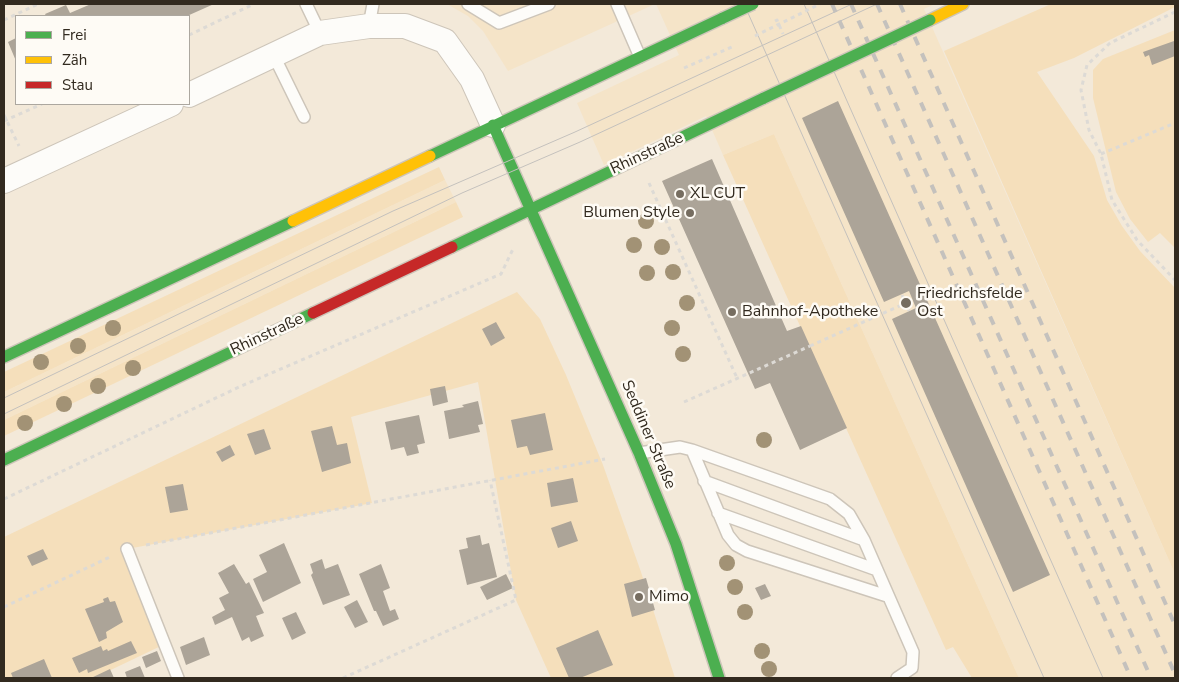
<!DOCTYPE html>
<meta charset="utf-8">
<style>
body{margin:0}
#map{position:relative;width:1179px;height:682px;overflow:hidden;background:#f3e9d9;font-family:"Nunito Sans",sans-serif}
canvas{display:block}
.frame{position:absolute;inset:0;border:5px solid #322a1f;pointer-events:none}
.legend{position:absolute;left:15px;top:15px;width:175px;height:90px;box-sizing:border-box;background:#fefbf5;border:1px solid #aca79f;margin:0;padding:6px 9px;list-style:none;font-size:15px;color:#322a1f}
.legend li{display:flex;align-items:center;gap:10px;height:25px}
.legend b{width:25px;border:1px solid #aca79f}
</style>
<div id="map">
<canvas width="1179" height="682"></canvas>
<div class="frame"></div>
<ul class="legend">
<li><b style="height:6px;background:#4caf50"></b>Frei</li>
<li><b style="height:6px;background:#ffc107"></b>Zäh</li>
<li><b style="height:6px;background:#c62828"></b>Stau</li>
</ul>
</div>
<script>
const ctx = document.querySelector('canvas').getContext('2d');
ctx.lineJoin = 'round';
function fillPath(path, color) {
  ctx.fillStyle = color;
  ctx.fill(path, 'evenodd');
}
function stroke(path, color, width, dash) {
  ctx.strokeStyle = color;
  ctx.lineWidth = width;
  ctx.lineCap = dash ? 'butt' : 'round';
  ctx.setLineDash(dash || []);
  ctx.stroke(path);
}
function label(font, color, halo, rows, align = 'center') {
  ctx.font = font + ' "Nunito Sans",sans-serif';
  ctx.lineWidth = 5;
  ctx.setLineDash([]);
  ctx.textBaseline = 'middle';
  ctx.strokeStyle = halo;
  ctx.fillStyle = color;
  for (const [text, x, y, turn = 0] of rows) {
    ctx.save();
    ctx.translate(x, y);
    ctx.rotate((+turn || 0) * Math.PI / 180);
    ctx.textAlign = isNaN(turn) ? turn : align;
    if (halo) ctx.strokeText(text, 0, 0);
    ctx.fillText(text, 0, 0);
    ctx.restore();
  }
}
fillPath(new Path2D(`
 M447 4H655L508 71 483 31 468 16Z
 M656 4H935L924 9 1175 574V678H1019L774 134 723 155 706 116 604 165 577 103 679 55Z
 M445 180 456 202 4 420V392Z`), '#f5e4c8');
fillPath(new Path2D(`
 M1051 4H1175V7L1074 58 1037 72 1094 156 1107 200 1122 226 1140 251 1175 288V574L944 51Z
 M1175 30V248L1160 233 1148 242 1130 219 1116 192 1093 98V70L1103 59Z
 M774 134 1019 678H972L953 647 946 650 723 155Z
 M439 167 445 180 4 392V372Z
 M456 202 463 217 4 436V420Z
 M517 292 540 319 566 375 603 465 641 572 675 678H551L516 600 478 382 351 417 372 503 127 549 165 644 94 678H4V537Z`), '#f5dfbb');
fillPath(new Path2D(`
 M91 4H214L187 16H46L45 14 66 5 70 13Z
 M16 38V61L8 42Z
 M1174 41 1175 56 1152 65 1149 55 1145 57 1143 52Z
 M838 101 1050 575 1013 592 892 319 916 308 909 291 884 302 802 118Z
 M712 159 787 331 801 326 847 428 800 450 770 383 755 389 662 181Z
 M496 322 505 338 491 346 482 329Z
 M445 386 448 402 433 406 430 389Z
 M478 401 483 424 478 425 480 432 449 439 444 411 464 407 462 405Z
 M545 413 553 450 530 455 527 446 517 448 511 420Z
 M419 415 425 443 417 445 419 453 407 456 404 447 391 450 385 422Z
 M332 426 337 445 347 443 351 463 322 472 311 431Z
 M264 429 271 449 255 455 247 434Z
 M230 445 235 455 222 462 216 452Z
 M573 478 578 502 551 507 547 483Z
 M183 484 188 510 170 513 165 487Z
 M571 521 578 541 558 548 551 528Z
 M480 535 482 545 489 543 497 577 467 585 459 550 468 548 466 538Z
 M284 543 301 583 263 602 253 579 267 572 259 555Z
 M43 549 48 559 32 566 27 556Z
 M322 559 325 569 338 564 350 595 323 605 311 575 313 573 310 564Z
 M234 564 246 584 249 582 264 613 256 616 264 636 251 642 249 637 242 641 232 617 215 625 212 617 225 610 219 598 229 593 218 573Z
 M381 564 390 588 383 591 390 611 395 609 399 619 383 626 376 611H374L359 574Z
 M506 574 513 588 487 600 480 587Z
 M646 578 655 610 632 617 624 584Z
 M765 584 771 596 761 600 755 588Z
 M108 597 110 602 115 601 123 622 106 632 107 638 99 642 85 609 104 602 103 599Z
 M357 600 368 622 355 628 344 607Z
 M296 612 306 633 292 640 282 618Z
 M598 630 613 665 580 678H569L556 648Z
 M204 637 210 655 186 665 180 647Z
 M131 641 137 653 88 673 87 669 79 673 72 658 101 646 103 651 107 649 108 651Z
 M157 651 161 661 146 668 142 657Z
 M44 659 52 678H13L11 673Z
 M140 666 145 678H127L125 672Z
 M110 669 114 678H91Z`), '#aca498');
const lane = new Path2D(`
 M306 4 320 33
 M468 4 499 23 549 4
 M617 4 640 57
 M369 26 373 4
 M274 56 304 117
 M692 450 728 535 736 545 747 551 887 596
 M639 453 680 447 692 450 830 499 849 514 864 540 913 652 912 668 897 678
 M704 481 864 540
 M718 513 877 570
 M127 549 178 678`);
const street = new Path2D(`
 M189 95 320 33 369 26H405L445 41 472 79 493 125
 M4 181 171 104`);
const fast = new Path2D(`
 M493 125 639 453 676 544 719 678
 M430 156 723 18
 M452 247 764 98
 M4 357 293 221
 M4 460 313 313`);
const slow = new Path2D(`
 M930 20 963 4
 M293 221 430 156`);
const jam = new Path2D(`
 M313 313 452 247`);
stroke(lane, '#cdc5b9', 14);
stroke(street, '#cdc5b9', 26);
stroke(fast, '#cdc5b9', 14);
stroke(slow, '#cdc5b9', 14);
stroke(jam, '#cdc5b9', 14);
stroke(new Path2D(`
 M1175 12 1110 43 1087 65 1081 90 1089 130 1101 154 1112 200 1137 240 1175 280
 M4 20 38 4
 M775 21 777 20 783 34
 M189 35 254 4
 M4 115 19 146
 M4 121 42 104
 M1101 154 1175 123
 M649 183 737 378
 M902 295 909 311
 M684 402 810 346
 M4 499 239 387 501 274 513 249
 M146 545 605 459
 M4 607 110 557
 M343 678 516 600 490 480`), '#dddad5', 3, [4, 4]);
stroke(lane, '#fdfcf9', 11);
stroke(street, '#fdfcf9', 24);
stroke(fast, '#4caf50', 11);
stroke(slow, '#ffc107', 11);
stroke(jam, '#c62828', 11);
stroke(new Path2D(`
 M744 4 1044 678
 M804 4 1103 678
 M4 398 393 211 575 132 852 4
 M4 414 462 193 580 142 877 4`), '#c4c1bd', 1);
stroke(new Path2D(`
 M832 4 1131 678
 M851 4 1151 678
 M877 4 1175 674
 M900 4 1175 625`), '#c4c1bd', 4, [9, 9]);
const fastBridge = new Path2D(`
 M723 18 753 4
 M764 98 930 20`);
stroke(fastBridge, '#cdc5b9', 14, []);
stroke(new Path2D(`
 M755 36 820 4
 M684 68 734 46
 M810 346 906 303`), '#dddad5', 3, [4, 4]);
stroke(fastBridge, '#4caf50', 11);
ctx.fillStyle = '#a29275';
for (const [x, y] of [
 [646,221],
 [634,245],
 [662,247],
 [673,272],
 [647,273],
 [687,303],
 [113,328],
 [672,328],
 [78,346],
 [683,354],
 [41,362],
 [133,368],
 [98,386],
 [64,404],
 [25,423],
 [764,440],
 [727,563],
 [735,587],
 [745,612],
 [762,651],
 [769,669]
]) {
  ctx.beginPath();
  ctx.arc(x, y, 8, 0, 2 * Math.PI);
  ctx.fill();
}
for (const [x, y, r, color] of [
 [680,194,5,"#766d60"],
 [690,213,5,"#766d60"],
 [906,303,6,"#766d60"],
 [732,312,5,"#766d60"],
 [639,597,5,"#766d60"]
]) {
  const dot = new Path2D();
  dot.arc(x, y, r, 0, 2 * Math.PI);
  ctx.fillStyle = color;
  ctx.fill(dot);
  stroke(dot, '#fefbf5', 2);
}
label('16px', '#322a1f', '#fefbf5', [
 ["Rhinstraße",647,154,-25],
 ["Rhinstraße",267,335,-25],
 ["Seddiner Straße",648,435,67]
]);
label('16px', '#322a1f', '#fefbf5', [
 ["XL CUT",690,194],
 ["Blumen Style",680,213,"right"],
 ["Friedrichsfelde",917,294],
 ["Ost",917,312],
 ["Bahnhof-Apotheke",742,312],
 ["Mimo",649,597]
], 'left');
</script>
